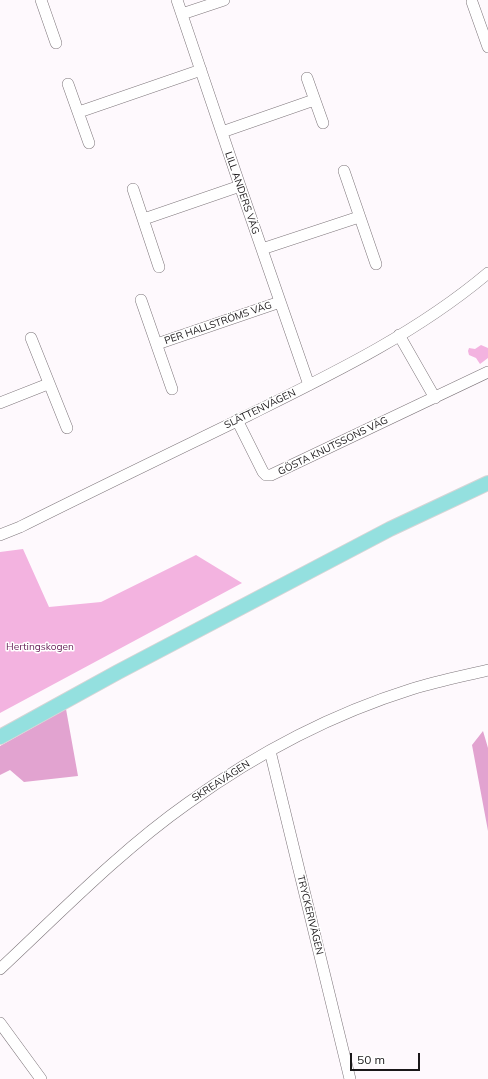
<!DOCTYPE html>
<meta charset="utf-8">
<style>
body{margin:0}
#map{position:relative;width:488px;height:1079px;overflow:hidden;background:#fef9fd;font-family:Mulish,sans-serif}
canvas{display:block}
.scale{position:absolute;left:350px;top:1053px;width:70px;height:18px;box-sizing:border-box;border:2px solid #1a1719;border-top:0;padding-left:5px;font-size:12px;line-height:14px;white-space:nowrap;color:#1a1719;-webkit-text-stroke:3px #fff;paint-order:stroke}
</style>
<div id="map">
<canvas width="488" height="1079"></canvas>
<div class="scale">50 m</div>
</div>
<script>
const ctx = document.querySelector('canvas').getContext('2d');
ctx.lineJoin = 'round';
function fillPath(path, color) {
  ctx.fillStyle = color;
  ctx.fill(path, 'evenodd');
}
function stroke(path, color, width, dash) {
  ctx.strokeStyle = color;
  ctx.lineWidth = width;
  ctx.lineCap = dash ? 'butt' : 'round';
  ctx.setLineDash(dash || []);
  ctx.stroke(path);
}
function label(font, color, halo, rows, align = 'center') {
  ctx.font = font + ' Mulish,sans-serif';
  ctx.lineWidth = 3;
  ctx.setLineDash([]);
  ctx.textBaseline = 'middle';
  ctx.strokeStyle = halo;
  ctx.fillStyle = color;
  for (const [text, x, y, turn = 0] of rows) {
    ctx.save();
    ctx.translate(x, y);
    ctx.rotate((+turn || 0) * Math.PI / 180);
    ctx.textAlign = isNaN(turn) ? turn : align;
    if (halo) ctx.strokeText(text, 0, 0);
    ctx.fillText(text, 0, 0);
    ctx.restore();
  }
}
fillPath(new Path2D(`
 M481 345 488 348V358L480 364 476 358 469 355 468 351 469 348 475 349Z
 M23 549 49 607 101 602 196 555 242 583 0 713V552Z`), '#f3b3e0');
fillPath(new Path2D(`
 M66 709 78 776 24 782 10 770 0 775V746Z
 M483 731 488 748V831L472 745Z`), '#e2a3d0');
const minor = new Path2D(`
 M41 0 56 43
 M177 0 240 186 309 385
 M472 2 488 47
 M182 14 224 0
 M307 78 323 123
 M68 84 89 143
 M79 112 201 70
 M222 132 314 100
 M344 171 376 264
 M133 189 159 267
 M144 219 240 186
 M262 249 359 217
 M141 300 172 389
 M399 335 435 398
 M31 338 67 428
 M157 344 280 302
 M0 403 48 384
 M237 420 263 472 266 475H271L488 372
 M0 535 20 527C96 489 173 452 249 415 332 374 417 333 488 273
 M270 751 350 1079
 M0 969C61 912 120 851 188 803 256 754 332 714 412 689 437 681 463 676 488 670
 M0 1023 41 1079`);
const major = new Path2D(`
 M0 737 118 672 390 529 488 483`);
stroke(minor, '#7e767b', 12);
stroke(major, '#d6d5d6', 16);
stroke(minor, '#fff', 11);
stroke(major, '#94e0df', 14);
label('10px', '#1a1719', '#fff', [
 ["LILL ANDERS VÄG",242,193,71],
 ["PER HALLSTRÖMS VÄG",218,323,-19],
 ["SLÄTTENVÄGEN",260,409,-26],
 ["GÖSTA KNUTSSONS VÄG",333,446,-26],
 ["SKREAVÄGEN",221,781,-33],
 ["TRYCKERIVÄGEN",310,915,76]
]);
label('10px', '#641c55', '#fff', [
 ["Hertingskogen",40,647]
]);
</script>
